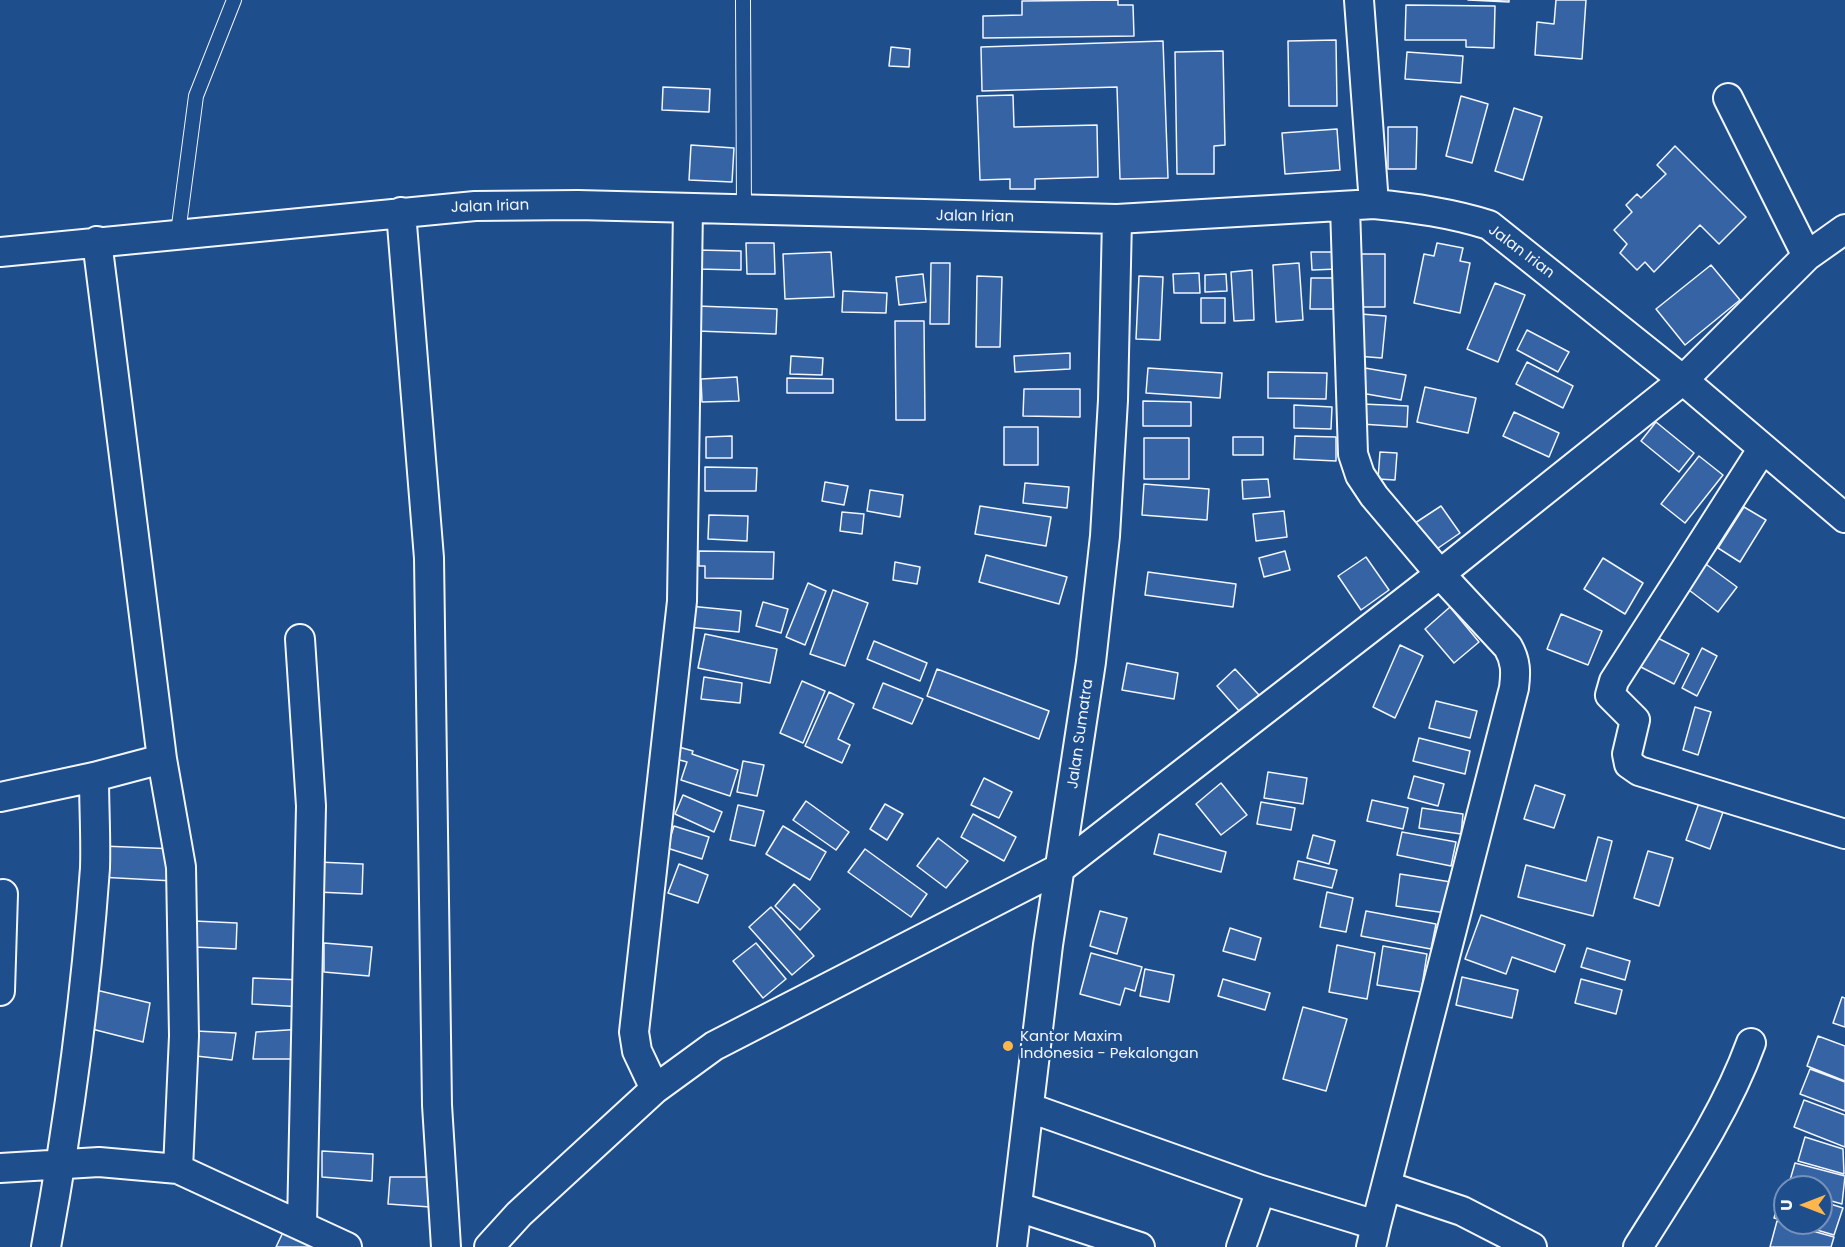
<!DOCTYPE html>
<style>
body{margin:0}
#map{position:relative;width:1845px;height:1247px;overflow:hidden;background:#1f4e8c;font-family:Poppins,sans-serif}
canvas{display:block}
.north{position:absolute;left:1773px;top:1175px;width:60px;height:60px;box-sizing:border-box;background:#1f4e8c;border:2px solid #7391ba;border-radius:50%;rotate:270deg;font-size:16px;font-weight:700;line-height:24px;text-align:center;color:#f2f6ff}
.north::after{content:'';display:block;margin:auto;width:21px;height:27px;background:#ffb74d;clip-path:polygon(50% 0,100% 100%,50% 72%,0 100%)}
</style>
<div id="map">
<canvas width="1845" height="1247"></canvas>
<div class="north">U</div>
</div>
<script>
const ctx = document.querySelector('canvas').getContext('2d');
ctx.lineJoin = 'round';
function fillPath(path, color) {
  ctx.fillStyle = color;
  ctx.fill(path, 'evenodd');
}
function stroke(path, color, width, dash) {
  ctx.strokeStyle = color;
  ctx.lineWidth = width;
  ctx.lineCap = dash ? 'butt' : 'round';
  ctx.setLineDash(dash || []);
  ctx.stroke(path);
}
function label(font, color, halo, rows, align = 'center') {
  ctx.font = font + ' Poppins,sans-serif';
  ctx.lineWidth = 4.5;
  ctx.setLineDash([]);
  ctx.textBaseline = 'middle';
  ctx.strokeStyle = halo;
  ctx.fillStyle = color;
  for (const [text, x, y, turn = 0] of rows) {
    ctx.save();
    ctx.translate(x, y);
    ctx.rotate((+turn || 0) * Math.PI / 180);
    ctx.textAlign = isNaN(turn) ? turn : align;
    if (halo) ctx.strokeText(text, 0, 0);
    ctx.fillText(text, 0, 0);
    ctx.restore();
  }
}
const building = new Path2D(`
 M1118 0V5H1133L1134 36 983 38V16L1022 15V1Z
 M1468 0H1509V2Z
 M1556 0H1586L1582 59 1535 55 1537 22 1554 24Z
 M1406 5 1495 6 1494 48 1466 47V40H1405Z
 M1336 40 1337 106H1289L1288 41Z
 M1163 41 1168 178 1120 179 1117 87 982 91 981 47Z
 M891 47 910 49 909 67 889 66Z
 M1223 51 1225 145 1214 146V174H1177L1175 52Z
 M1407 52 1463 56 1461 83 1405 79Z
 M663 87 710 89 709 112 662 110Z
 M1013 95 1014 127 1097 125 1098 177 1035 179V189H1010V179L980 180 977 96Z
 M1461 96 1488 104 1472 163 1446 156Z
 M1514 108 1542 117 1523 180 1495 171Z
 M1388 127H1417L1416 169H1388Z
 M1337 129 1340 170 1285 174 1282 133Z
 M691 145 734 148 732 182 689 180Z
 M1675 146 1746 217 1719 244 1700 225 1654 272 1645 262 1637 270 1620 253 1627 244 1614 230 1632 212 1626 205 1637 194 1641 198 1666 174 1657 165Z
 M746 243H774L775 274H747Z
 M1437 243 1463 248 1460 261 1470 263 1460 313 1414 303 1424 254 1434 256Z
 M698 250 741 251V270L697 269Z
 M831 252 834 297 785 299 783 254Z
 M1311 252H1337L1338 269 1312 270Z
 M1352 254H1385V307H1352Z
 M931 263H950L949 324H930Z
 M1299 263 1303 320 1276 322 1273 265Z
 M1711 265 1740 300 1685 345 1656 309Z
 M1252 270 1254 320 1234 321 1231 272Z
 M1199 273 1200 293H1174L1173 274Z
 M923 274 926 302 899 305 896 277Z
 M1226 274 1227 291 1205 292V275Z
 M977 276 1002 277 1000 347H976Z
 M1139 276 1163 277 1160 340 1136 339Z
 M1311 278H1335V309H1310Z
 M1495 283 1525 295 1498 362 1467 349Z
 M843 291 887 293 886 313 842 312Z
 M1201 298H1225V323H1201Z
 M697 306 777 309 776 334 697 331Z
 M1361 314 1386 316 1382 358 1356 356Z
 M895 321H924L925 420H896Z
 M1527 330 1569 352 1558 372 1517 350Z
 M1070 353V369L1015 372 1014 356Z
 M791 356 823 358 822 375 790 374Z
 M1527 362 1573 386 1563 408 1516 384Z
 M1148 368 1222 373 1220 398 1146 393Z
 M1365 368 1406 375 1401 400 1361 393Z
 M1268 372 1327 373 1326 399 1268 398Z
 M737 377 739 401 702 402 701 379Z
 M787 378 833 379V393H787Z
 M1425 387 1476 398 1468 433 1417 422Z
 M1024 389H1080V417L1023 416Z
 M1143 401 1191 402V426H1143Z
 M1362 404 1408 406 1407 427 1361 424Z
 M1294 405 1332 407 1331 429 1294 428Z
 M1514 412 1559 433 1549 457 1503 436Z
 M1656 422 1694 453 1679 472 1641 441Z
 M1004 427H1038V465H1004Z
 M732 436V458H706V437Z
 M1295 436 1336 437V461L1294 459Z
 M1233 437H1263V455H1233Z
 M1144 438H1189V479H1144Z
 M1380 452 1397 453 1395 480 1378 479Z
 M1699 456 1723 475 1685 523 1661 504Z
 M705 467 757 468 756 491H705Z
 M1268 479 1270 497 1243 499 1242 480Z
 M825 482 848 486 844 505 822 501Z
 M1025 483 1069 487 1067 508 1023 503Z
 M1144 484 1209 489 1207 520 1142 515Z
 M870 490 903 495 900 517 867 511Z
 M980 506 1051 517 1046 546 975 534Z
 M1441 506 1460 533 1431 553 1412 525Z
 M1744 507 1766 520 1740 562 1718 548Z
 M1284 511 1287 537 1256 541 1253 514Z
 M842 512 864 514 862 534 840 531Z
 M709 515 748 516 747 541 708 539Z
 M699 551 774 552 773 579 705 578V566H699Z
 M1285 551 1290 570 1264 577 1259 558Z
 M986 555 1067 577 1059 604 979 582Z
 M1366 557 1389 590 1361 610 1338 576Z
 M1603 558 1643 583 1625 614 1584 589Z
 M1699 559 1737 587 1718 612 1681 584Z
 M895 562 920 567 917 584 893 580Z
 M1148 572 1236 584 1233 607 1145 595Z
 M808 583 826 591 805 645 786 637Z
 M833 590 868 603 845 666 810 654Z
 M763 602 788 609 781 633 756 626Z
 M689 606 741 611 739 632 688 627Z
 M1450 607 1479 642 1454 663 1425 629Z
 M1561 614 1602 631 1588 665 1547 649Z
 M705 634 777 649 770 683 698 668Z
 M1650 634 1689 654 1674 684 1635 664Z
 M874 641 927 663 920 681 867 659Z
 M1400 645 1423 656 1395 718 1373 707Z
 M1702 648 1717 656 1697 696 1682 688Z
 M1127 663 1178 673 1174 699 1122 690Z
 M937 669 1049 711 1039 739 927 696Z
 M1235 669 1259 695 1240 712 1217 686Z
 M704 677 742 683 740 703 701 699Z
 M802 681 825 691 803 743 780 733Z
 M883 683 923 699 912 724 873 708Z
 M829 692 854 704 838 739 850 745 842 763 805 746Z
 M1436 701 1477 711 1470 738 1429 728Z
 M1695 707 1711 712 1698 755 1683 750Z
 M1419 738 1470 751 1465 774 1413 761Z
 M679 747 693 751 692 754 738 770 730 796 681 780 687 762 676 759Z
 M743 761 764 765 757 796 737 792Z
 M1268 772 1307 778 1303 804 1264 798Z
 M1414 776 1444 784 1438 806 1408 798Z
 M984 778 1012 792 999 818 971 805Z
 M1221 783 1247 815 1221 835 1196 804Z
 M1535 785 1565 795 1554 828 1524 819Z
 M683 795 722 812 714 832 675 814Z
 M1372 800 1408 808 1403 829 1367 821Z
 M806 801 849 832 836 850 793 820Z
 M1261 802 1295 808 1291 830 1257 824Z
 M1699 803 1723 812 1710 849 1686 840Z
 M885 804 903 814 887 840 870 829Z
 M738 805 764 811 755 846 730 840Z
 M1422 808 1463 814 1461 834 1419 828Z
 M973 814 1016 837 1004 861 961 837Z
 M674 826 709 837 702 859 667 848Z
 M783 826 826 852 810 880 766 854Z
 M1402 832 1456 842 1451 866 1397 855Z
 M1159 834 1226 852 1221 872 1154 854Z
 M1313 835 1335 841 1329 864 1307 858Z
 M1598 837 1612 841 1593 916 1518 897 1526 865 1586 881Z
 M938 838 968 861 946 888 917 866Z
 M102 846 177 849 174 881 99 877Z
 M865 849 927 894 911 917 848 872Z
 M1648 851 1673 858 1659 906 1634 898Z
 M1298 861 1337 870 1332 888 1294 879Z
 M318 862 363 864 362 894 317 892Z
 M679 864 708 875 698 903 668 893Z
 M1400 874 1451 882 1446 913 1396 906Z
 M794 884 820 909 800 930 775 906Z
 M1327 892 1353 898 1346 932 1320 927Z
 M771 907 814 956 792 975 749 927Z
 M1100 911 1127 918 1117 954 1090 946Z
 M1366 911 1436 924 1431 949 1361 936Z
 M1481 915 1565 945 1555 972 1512 957 1506 974 1465 959Z
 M194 921 237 923 236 949 194 947Z
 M1230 928 1261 938 1255 960 1223 951Z
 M324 943 372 947 369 976 324 972Z
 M756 943 786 979 763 998 733 961Z
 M1337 945 1375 953 1367 999 1329 992Z
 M1383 946 1427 954 1421 992 1377 985Z
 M1587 948 1630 961 1625 980 1581 967Z
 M1091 953 1142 967 1135 991 1125 988 1120 1005 1080 994Z
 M1145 969 1174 975 1169 1002 1140 996Z
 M1462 977 1518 990 1512 1018 1456 1005Z
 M253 978 302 980 303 1007 252 1004Z
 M1223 979 1270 993 1265 1010 1218 996Z
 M1581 979 1622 990 1616 1014 1575 1003Z
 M96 990 150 1003 143 1042 88 1028Z
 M1842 997 1845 998V1027L1833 1023Z
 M1303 1007 1347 1019 1326 1091 1283 1079Z
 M303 1029V1059H253L256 1032Z
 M196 1031 236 1033 232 1060 196 1056Z
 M1818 1036 1845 1046V1081L1807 1066Z
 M1810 1069 1845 1082V1111L1800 1094Z
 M1804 1100 1845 1115V1147L1794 1127Z
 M1805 1137 1843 1149 1844 1174 1798 1161Z
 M322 1151 373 1154 372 1181 322 1177Z
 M1795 1163 1845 1176 1842 1204 1821 1198V1187H1788Z
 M390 1177H431L430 1207 388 1204Z
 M1783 1190H1785V1221L1774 1218Z
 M1821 1201 1843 1208 1834 1235 1793 1223H1821Z
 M1777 1221 1834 1237 1831 1247H1770Z
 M286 1226 313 1238 309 1247H276Z`);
fillPath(building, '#3563a3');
stroke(building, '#f2f6ff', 1.5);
const lane = new Path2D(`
 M743 0 744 212
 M178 233 196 96 234 0`);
const street = new Path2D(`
 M1359 0 1374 204
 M1728 98 1807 256
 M1345 207 1353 454 1360 475 1374 496 1440 574 1508 647C1516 661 1516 672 1514 688 1467 867 1423 1046 1376 1225
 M401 212 429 558 437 1105 446 1247
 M0 252 475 206 578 205 1117 219 1374 204C1414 208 1451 213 1489 225L1683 380 1845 518
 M1763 448 1614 681 1610 695 1635 720 1627 754 1629 764 1639 771 1845 834
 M300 639 311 806 302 1224
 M162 759 181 867 184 1036 178 1169
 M0 797 94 777 162 759 97 241
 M0 991 3 894
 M655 1089 637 1051 634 1032 682 601 688 208
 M1030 1108 1261 1190 1376 1225 1371 1247
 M0 1168 99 1162 178 1169 347 1247
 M1387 1186 1462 1211 1532 1247
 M1018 1207 1140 1247
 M46 1247C69 1122 86 995 95 868 96 838 94 807 94 777
 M489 1247 519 1214 655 1089 714 1046 1062 867 1440 574 1683 380 1807 256 1845 229
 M1012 1247 1048 945 1091 662 1105 536 1113 400 1117 219
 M1241 1247 1261 1190
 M1638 1247C1679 1181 1724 1117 1751 1043`);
stroke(lane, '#f2f6ff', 16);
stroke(street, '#f2f6ff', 32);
stroke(lane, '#1f4e8c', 14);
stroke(street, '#1f4e8c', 28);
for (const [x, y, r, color] of [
 [1008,1046,6,"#ffb74d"]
]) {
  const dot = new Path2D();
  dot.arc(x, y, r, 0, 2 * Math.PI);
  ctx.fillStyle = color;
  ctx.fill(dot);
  stroke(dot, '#1f4e8c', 2);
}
label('15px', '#f2f6ff', '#1f4e8c', [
 ["Jalan Irian",490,207,-2],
 ["Jalan Irian",975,217,1],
 ["Jalan Irian",1521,252,37],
 ["Jalan Sumatra",1081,734,-82]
]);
label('15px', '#f2f6ff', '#1f4e8c', [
 ["Kantor Maxim",1020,1037],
 ["Indonesia - Pekalongan",1020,1054]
], 'left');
</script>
